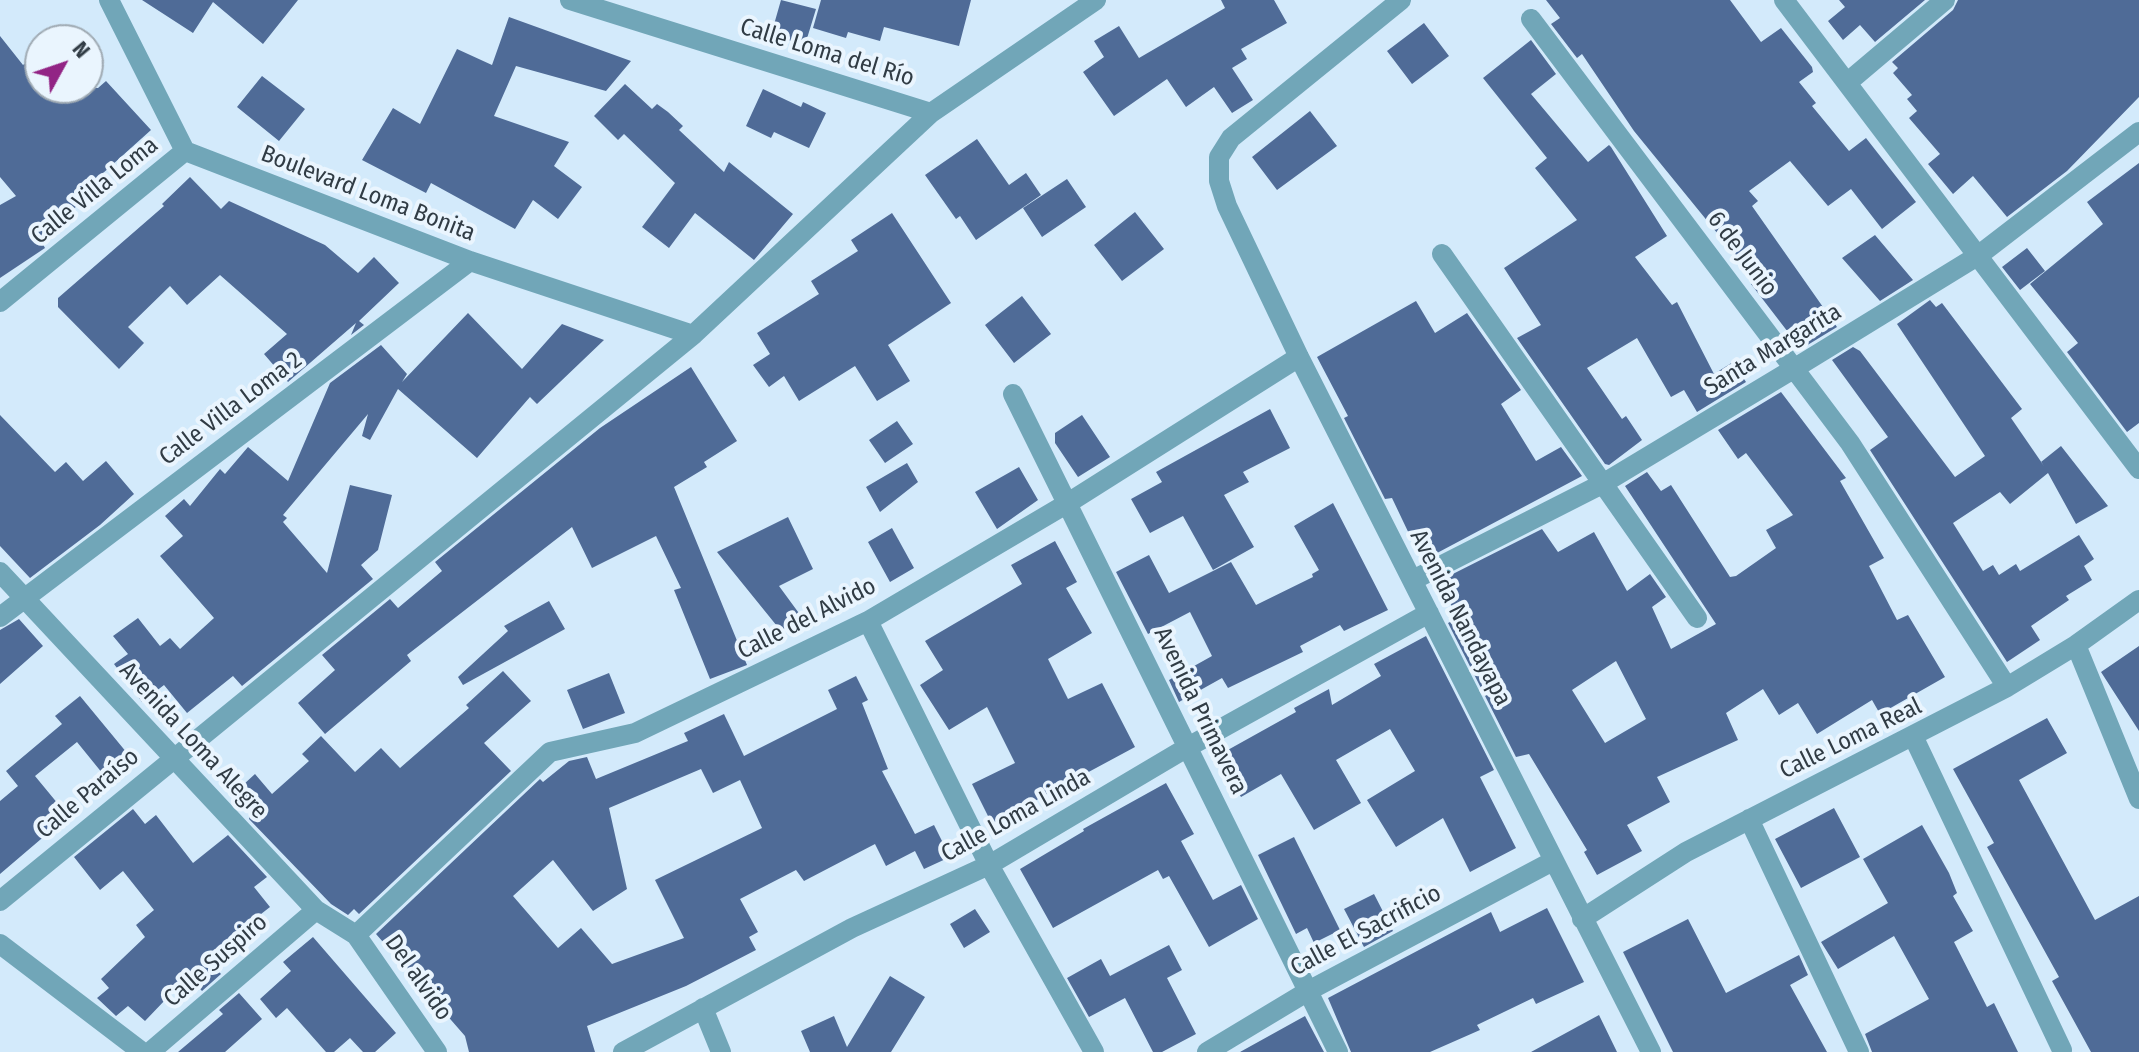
<!DOCTYPE html>
<meta charset="utf-8">
<style>
body{margin:0}
#map{position:relative;width:2139px;height:1052px;overflow:hidden;background:#d3eafb;font-family:"Fira Sans Condensed",sans-serif}
canvas{display:block}
.north{position:absolute;left:24px;top:24px;width:80px;height:80px;box-sizing:border-box;background:#eaf5fe;border:2px solid #a0abb4;border-radius:50%;rotate:50deg;font-size:22px;font-weight:700;line-height:32px;text-align:center;color:#313c45}
.north::after{content:'';display:block;margin:auto;width:28px;height:36px;background:#922485;clip-path:polygon(50% 0,100% 100%,50% 72%,0 100%)}
</style>
<div id="map">
<canvas width="2139" height="1052"></canvas>
<div class="north">N</div>
</div>
<script>
const ctx = document.querySelector('canvas').getContext('2d');
ctx.lineJoin = 'round';
function fillPath(path, color) {
  ctx.fillStyle = color;
  ctx.fill(path, 'evenodd');
}
function stroke(path, color, width, dash) {
  ctx.strokeStyle = color;
  ctx.lineWidth = width;
  ctx.lineCap = dash ? 'butt' : 'round';
  ctx.setLineDash(dash || []);
  ctx.stroke(path);
}
function label(font, color, halo, rows, align = 'center') {
  ctx.font = font + ' "Fira Sans Condensed",sans-serif';
  ctx.lineWidth = 8;
  ctx.setLineDash([]);
  ctx.textBaseline = 'middle';
  ctx.strokeStyle = halo;
  ctx.fillStyle = color;
  for (const [text, x, y, turn = 0] of rows) {
    ctx.save();
    ctx.translate(x, y);
    ctx.rotate((+turn || 0) * Math.PI / 180);
    ctx.textAlign = isNaN(turn) ? turn : align;
    if (halo) ctx.strokeText(text, 0, 0);
    ctx.fillText(text, 0, 0);
    ctx.restore();
  }
}
fillPath(new Path2D(`
 M142 0H298L263 44 213 2 193 33Z
 M781 0 816 9 805 45 771 35Z
 M821 0H971L959 46 884 27 880 41 848 32 846 38 813 28Z
 M1221 0H1274L1287 23 1241 49 1247 59 1232 68 1253 100 1232 113 1214 87 1186 107 1167 79 1114 116 1083 72 1104 57 1094 41 1119 26 1139 58 1225 8Z
 M1546 0H1730L1761 42 1781 28 1812 67 1813 72 1799 82 1816 103 1812 106 1849 151 1866 138 1916 202 1882 229 1851 189 1828 206 1790 161 1749 191 1758 201 1752 206 1837 327 1801 349 1751 284 1755 282 1722 239 1634 131 1582 54 1577 58 1551 24 1560 18Z
 M1839 0H1925L1875 42 1860 25 1843 40 1828 21 1845 7Z
 M1958 0H2139V97L2067 171 2007 217 1973 176 1953 194 1928 164 1940 154 1909 118 1917 111 1907 99 1912 95 1893 73 1898 68 1892 62 1953 10Z
 M509 17 631 61 606 91 516 66 494 116 569 142 554 166 582 187 558 219 533 200 515 229 431 183 426 193 362 160 393 108 420 124 457 49 492 65Z
 M1424 23 1449 56 1412 84 1387 51Z
 M0 36 23 65 40 51V88H98L106 81 151 130 92 183 97 188 40 239 45 248 0 278V205L16 196 0 177Z
 M1531 40 1556 74 1531 94 1588 162 1609 145 1611 147 1667 236 1635 257 1672 305 1677 302 1714 374 1733 362 1746 382 1697 412 1684 390 1671 397 1637 338 1587 368 1622 419 1626 416 1642 440 1609 465 1605 464 1517 338 1541 325 1504 268 1577 220 1535 168 1547 158 1483 78Z
 M262 76 305 109 279 141 237 107Z
 M625 84 652 109 657 104 668 112 683 126 679 130 724 172 729 162 793 214 754 260 695 213 669 248 642 227 675 183 624 134 618 140 594 116Z
 M763 89 801 107 803 102 826 113 809 148 774 132 771 138 746 126Z
 M1310 111 1337 146 1277 190 1252 157Z
 M977 139 1009 185 1026 173 1041 195 976 240 960 216 956 219 925 175Z
 M2139 163V423L2127 432 2067 352 2078 343 2030 284 2103 224 2087 202Z
 M190 177 221 209 229 201 325 245 358 273 374 257 399 283 359 321 364 325 351 335 356 323 288 382 264 354 287 334 220 275 187 305 170 286 128 327 144 343 119 369 58 307V298L164 206 162 204Z
 M1067 179 1086 207 1042 237 1023 208Z
 M1135 212 1164 249 1122 281 1094 245Z
 M892 213 951 303 888 345 910 381 877 401 855 366 799 401 784 376 769 387 753 365 770 354 757 333 819 294 811 281 858 251 851 240Z
 M1875 235 1913 280 1880 301 1842 258Z
 M2027 248 2045 271 2020 290 2002 267Z
 M1022 296 1051 334 1014 363 985 325Z
 M1930 300 1936 307 1942 303 2022 409 2011 418 2044 466 2041 462 2061 446 2108 506 2076 524 2048 473 2010 504 2000 492 1953 523 1983 571 1993 565 1999 575 2016 564 2020 571 2079 535 2094 559 2084 566 2092 580 2066 596 2069 600 2031 626 2040 640 2007 662 1870 450 1888 437 1832 360 1853 347 1860 351 1955 477 1985 456 1897 324Z
 M1416 301 1435 333 1467 313 1521 390 1501 404 1536 461 1561 447 1582 476 1422 561 1392 498 1385 499 1344 418 1348 416 1317 357Z
 M468 313 522 369 562 324 604 340 537 404 530 397 477 458 398 389 370 440 362 436 368 414 283 515 287 518 283 522 327 573 350 485 392 495 378 550 361 565 373 579 242 686 233 676 187 713 164 685 142 702 114 664 128 654 113 636 138 618 160 646 170 638 180 649 214 618 160 556 183 536 165 516 184 499 190 506 220 469 225 474 248 447 288 481 330 383 381 345 407 374 402 382Z
 M691 367 737 441 704 462 707 467 674 487 747 665 710 679 674 590 681 588 656 536 592 568 572 527 407 655 411 661 325 734 298 703 335 670 322 655 390 599 398 608 442 571 435 562 600 428Z
 M1781 392 1846 478 1840 481 1884 558 1869 566 1897 620 1908 615 1945 677 1880 714 1872 700 1817 734 1798 703 1779 715 1763 689 1726 713 1738 740 1657 777 1670 802 1627 825 1642 851 1597 875 1584 852 1587 850 1529 754 1516 757 1448 623 1458 618 1440 584H1433L1542 529 1558 552 1594 532 1627 591 1650 574 1666 597 1652 607 1671 649 1716 624 1625 486 1647 472 1661 491 1671 485 1730 577 1736 576 1776 548 1766 530 1793 515 1746 453 1738 459 1718 430ZM1616 661 1646 719 1605 743 1572 690Z
 M1270 409 1290 448 1243 472 1249 482 1224 495 1254 547 1213 570 1183 516 1150 533 1131 499 1162 482 1156 472Z
 M0 415 55 472 66 462 83 481 106 461 134 494 100 525 30 578 0 546Z
 M1082 415 1110 457 1078 477 1055 443V433Z
 M897 421 913 444 885 463 869 440Z
 M907 463 918 482 880 512 866 487Z
 M1019 467 1038 500 997 529 975 492Z
 M1333 503 1388 610 1344 631 1340 625 1300 646 1303 652 1228 688 1222 678 1179 702 1169 680 1212 656 1190 612 1148 634 1116 572 1149 555 1169 593 1231 562 1256 605 1313 577 1312 574 1319 570 1294 526Z
 M788 517 813 569 779 586 801 616 781 631 717 552Z
 M892 528 914 568 890 582 868 542Z
 M1055 541 1077 582 1066 588 1092 633 1048 659 1068 699 1102 683 1135 747 992 824 972 784 1015 763 987 707 949 730 920 685 943 670 925 641 1022 584 1011 565Z
 M549 601 565 629 463 685 458 677 508 631 504 626Z
 M19 619 43 646 0 684V630Z
 M1426 636 1494 770 1480 777 1516 848 1470 872 1443 818 1396 847 1367 800 1415 771 1390 729 1336 760 1361 803 1314 830 1281 774 1241 797 1217 756 1296 712 1294 708 1329 689 1332 705 1381 676 1374 664Z
 M2139 646V731L2101 672Z
 M503 671 531 701 484 743 511 771 359 914 354 909 348 915 331 904 249 819 250 814 232 795 255 774 272 794 309 761 302 754 321 736 355 772 381 748 400 768 469 708 466 705Z
 M609 673 625 713 583 729 567 690Z
 M856 676 868 700 862 703 888 769 882 771 915 834 934 825 950 857 924 869 915 851 886 866 875 844 804 881 796 870 740 899 758 932 749 937 756 950 686 986 587 1026 595 1052H469L465 1036 376 934 540 779 543 782 569 761 587 757 596 779 688 741 684 733 724 714 744 756 837 709 828 690ZM701 769 713 793 740 780 762 828 655 880 684 938 612 964 581 928 558 948 513 896 553 860 593 911 627 889 609 808Z
 M80 696 132 759 107 779 77 742 35 776 68 816 0 874V801L18 786 6 771 62 724 55 716Z
 M2047 718 2067 753 2019 780 2095 920 2139 896V1052H2091L2052 981 2059 977 1987 847 1994 843 1953 769Z
 M1166 783 1194 834 1181 841 1213 900 1241 885 1258 919 1209 947 1169 876 1163 879 1158 870 1053 928 1020 869 1084 831 1083 829Z
 M1834 808 1860 857 1801 888 1775 839Z
 M133 809 145 824 156 815 193 863 228 835 267 877 254 887 270 907 206 957 221 974 202 991 188 976 145 1021 128 1006 116 1016 97 998 109 988 101 979 145 937 136 925 154 910 123 871 100 890 74 857Z
 M1922 825 1949 873 1957 893 1953 896 1973 931 1954 942 1987 1007 1994 1003 2018 1052H1872L1865 1034 1929 999 1894 936 1838 969 1821 942 1888 903 1863 859Z
 M1294 837 1340 930 1314 943 1307 928 1296 934 1258 855Z
 M1374 894 1393 931 1364 947 1344 909Z
 M1547 908 1584 982 1536 1004 1533 998 1477 1025 1480 1030 1430 1052H1351L1328 998 1491 912 1500 932Z
 M975 909 990 932 964 948 950 924Z
 M1688 919 1726 993 1799 955 1808 975 1790 985 1827 1052H1673L1623 952Z
 M313 937 396 1033 375 1052H363L350 1038 334 1052H326L287 1008 276 1018 260 999 291 971 283 962Z
 M1169 945 1182 970 1167 978 1196 1034 1162 1052H1153L1125 998 1089 1017 1067 978 1101 959 1110 976Z
 M890 976 925 997 891 1052H810L801 1031 834 1016 847 1047Z
 M239 993 262 1019 225 1052H178L223 1014 219 1010Z
 M1599 1015 1617 1052H1531Z
 M1305 1016 1324 1052H1240Z`), '#4f6b97');
stroke(new Path2D(`
 M109 0 185 151 470 261 693 335
 M570 0 931 113
 M1401 0 1231 138 1219 157V181L1227 206 1299 357 1651 1052
 M1784 0 2139 469
 M1531 19 1850 443 2007 687
 M1848 82 1945 0
 M1442 254 1697 618
 M0 302 185 151
 M1013 394 1338 1052
 M0 572 316 910 356 935 437 1052
 M1413 580 1604 483 1795 368 1979 255 2139 132
 M0 617 470 261
 M868 621 989 865 1094 1052
 M2076 645 2139 799
 M1914 738 2062 1050
 M1749 819 1859 1052
 M0 901 693 335 931 113 1096 0
 M1582 919 1686 852 2007 687 2076 645 2139 600
 M356 935 550 752 635 733 868 621 1068 503 1299 357
 M0 944 142 1052
 M703 1008 721 1052
 M150 1052 316 910
 M623 1052 852 928 989 865 1188 747 1429 613
 M1207 1052 1310 990 1553 861`), '#71a6b8', 20);
label('24px', '#313c45', '#eaf5fe', [
 ["Calle Loma del Río",827,53,17],
 ["Calle Villa Loma",95,191,-39],
 ["Boulevard Loma Bonita",368,194,21],
 ["6 de Junio",1742,254,53],
 ["Santa Margarita",1773,350,-31],
 ["Calle Villa Loma 2",231,409,-37],
 ["Avenida Nandayapa",1460,618,63],
 ["Calle del Alvido",807,619,-27],
 ["Avenida Primavera",1200,711,64],
 ["Calle Loma Real",1851,739,-26],
 ["Avenida Loma Alegre",193,741,47],
 ["Calle Paraíso",88,794,-40],
 ["Calle Loma Linda",1016,816,-29],
 ["Calle El Sacrificio",1366,931,-28],
 ["Calle Suspiro",216,961,-41],
 ["Del alvido",418,978,55]
]);
</script>
